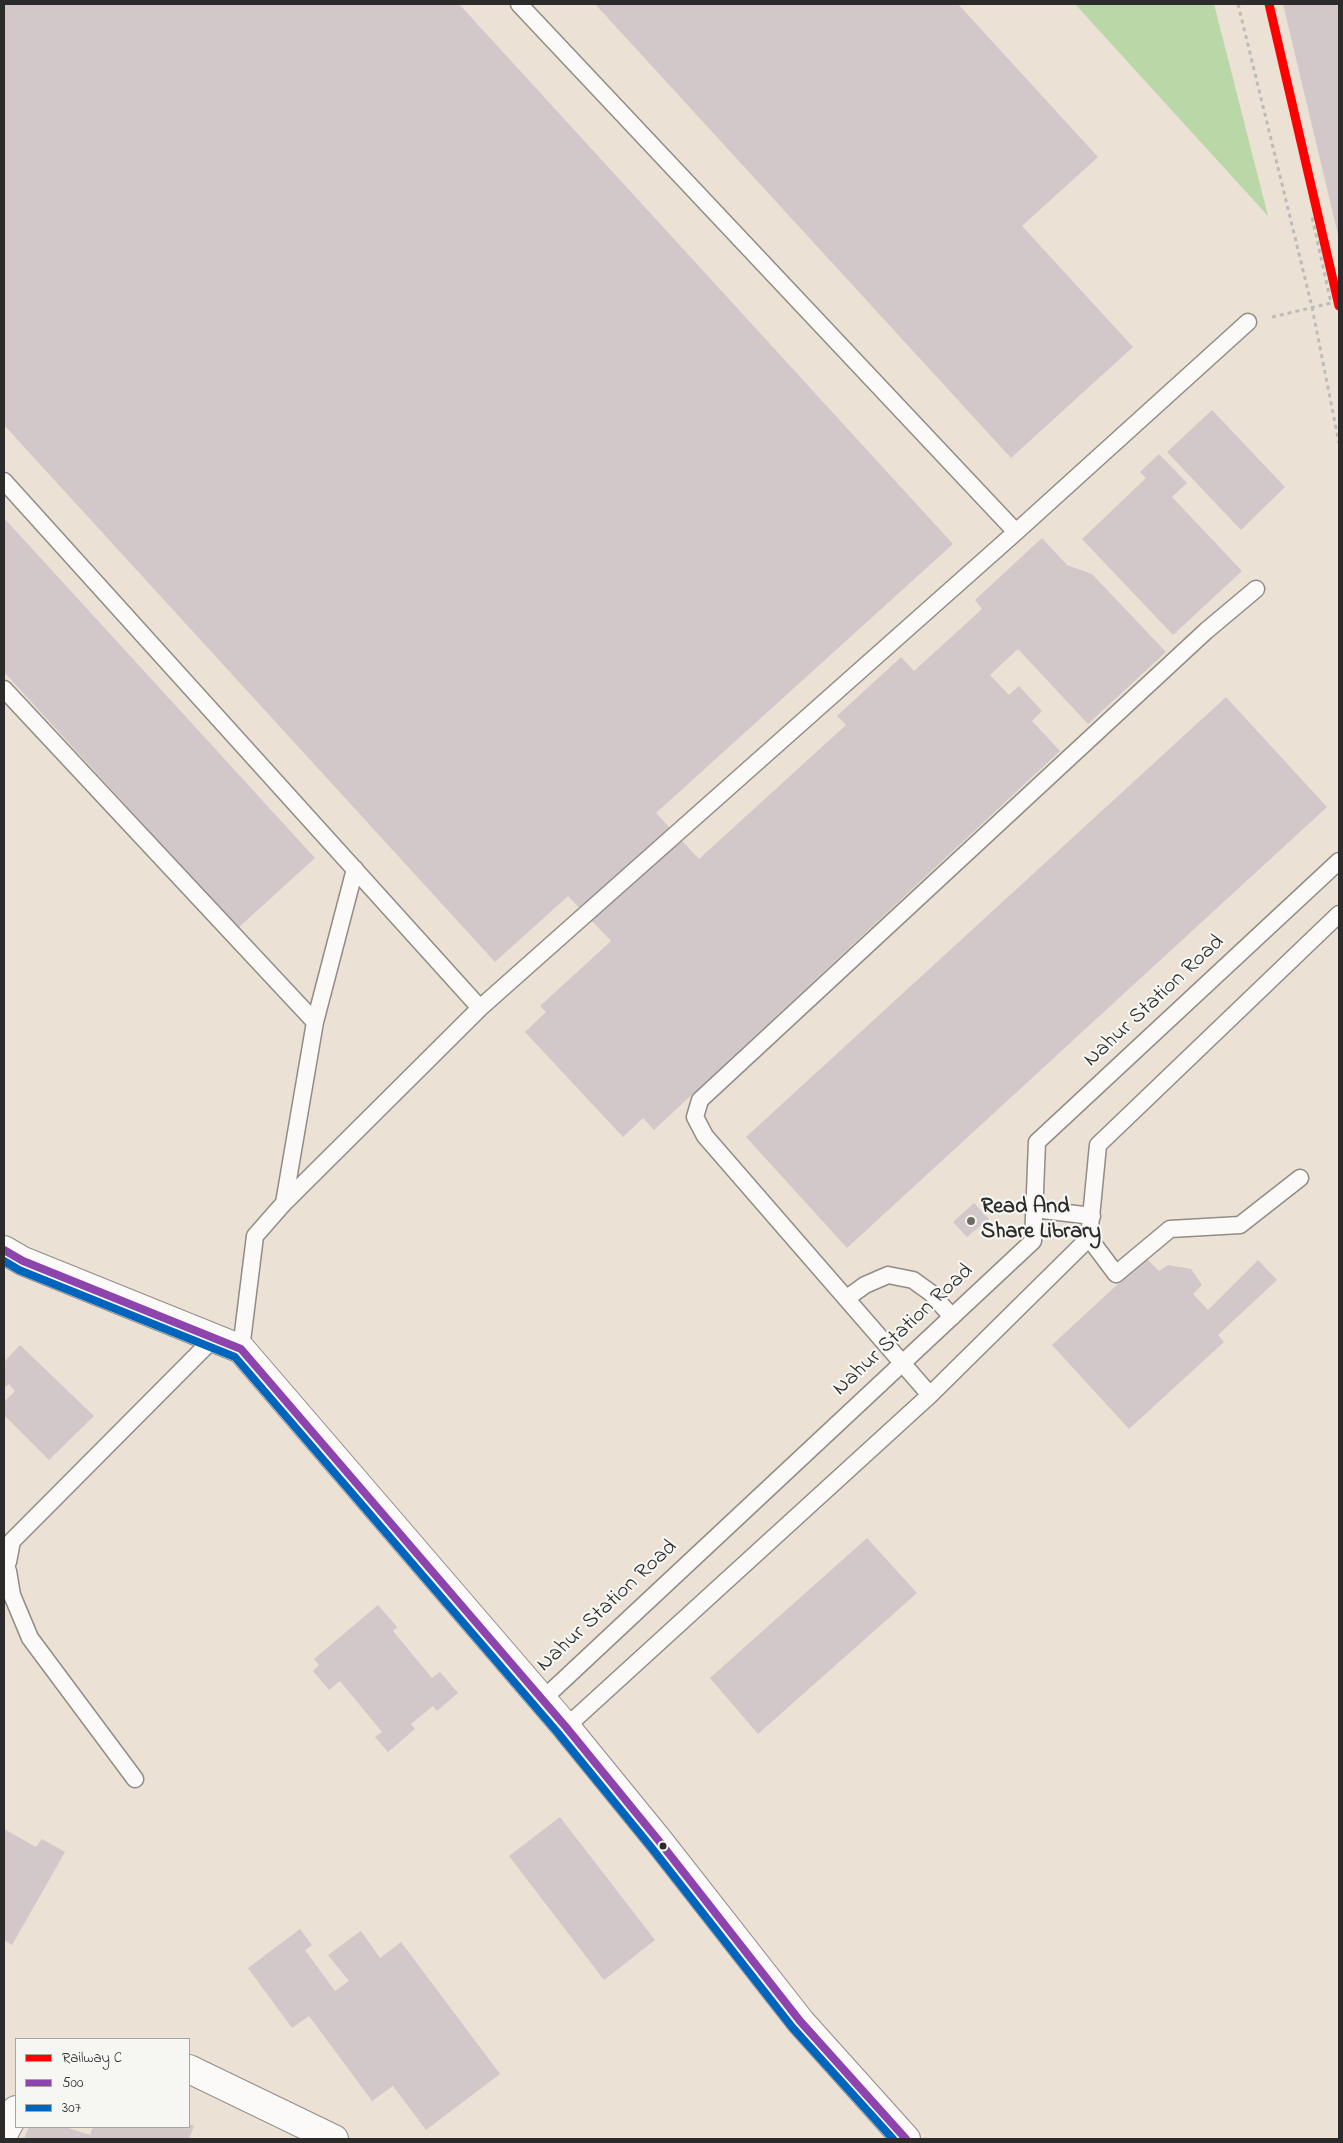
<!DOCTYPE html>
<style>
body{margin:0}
#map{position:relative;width:1343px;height:2143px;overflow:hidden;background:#ebe1d4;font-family:"Indie Flower",sans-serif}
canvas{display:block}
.frame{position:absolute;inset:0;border:5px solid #2b2b2b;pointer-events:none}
.legend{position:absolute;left:15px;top:2038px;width:175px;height:90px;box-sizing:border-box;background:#f6f6f2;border:1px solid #a5a5a2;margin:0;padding:6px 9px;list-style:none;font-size:15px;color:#2b2b2b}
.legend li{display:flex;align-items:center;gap:10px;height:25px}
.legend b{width:25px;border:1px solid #a5a5a2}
</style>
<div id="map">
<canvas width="1343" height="2143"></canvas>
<div class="frame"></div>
<ul class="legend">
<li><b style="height:6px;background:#f00"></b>Railway C</li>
<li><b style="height:6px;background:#8e44ad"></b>500</li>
<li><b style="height:6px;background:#0065bd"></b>307</li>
</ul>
</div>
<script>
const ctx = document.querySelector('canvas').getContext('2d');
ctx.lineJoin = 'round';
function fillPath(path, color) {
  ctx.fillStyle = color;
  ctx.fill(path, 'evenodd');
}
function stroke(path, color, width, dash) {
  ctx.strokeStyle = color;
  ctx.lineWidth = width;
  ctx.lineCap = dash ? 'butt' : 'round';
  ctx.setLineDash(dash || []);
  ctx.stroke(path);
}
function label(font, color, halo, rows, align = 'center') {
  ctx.font = font + ' "Indie Flower",sans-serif';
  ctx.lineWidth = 4.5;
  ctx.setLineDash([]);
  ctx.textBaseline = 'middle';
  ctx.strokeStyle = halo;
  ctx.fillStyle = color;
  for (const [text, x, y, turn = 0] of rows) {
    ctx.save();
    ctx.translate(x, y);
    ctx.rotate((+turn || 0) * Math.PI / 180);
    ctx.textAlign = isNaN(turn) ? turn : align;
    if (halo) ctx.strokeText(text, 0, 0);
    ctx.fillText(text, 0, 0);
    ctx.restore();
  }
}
fillPath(new Path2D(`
 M1075 4H1214L1268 216Z`), '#bad7a7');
fillPath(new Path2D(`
 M4 4H459L953 544 656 813 699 859 846 725 837 716 901 657 914 671 982 609 975 600 1042 538 1067 565 1092 574 1166 652 1088 724 1018 649 990 675 1009 695 1019 686 1042 711 1032 721 1060 751 654 1130 643 1118 623 1137 525 1032 546 1012 540 1006 611 941 568 896 495 962 4 425Z
 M595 4H958L1098 157 1022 226 1133 347 1011 458Z
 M1283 4H1339V239Z
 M1212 410 1285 487 1241 530 1167 452Z
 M1159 454 1187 483 1172 497 1242 571 1173 635 1082 539 1146 478 1140 472Z
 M4 518 315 858 238 928 4 672Z
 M1226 697 1327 807 847 1248 746 1137Z
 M974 1203 989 1219 967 1237 953 1222Z
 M1146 1258 1159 1271 1168 1265 1191 1269 1202 1285 1193 1294 1208 1310 1258 1260 1277 1280 1218 1335 1224 1342 1129 1429 1052 1345Z
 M20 1345 94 1416 49 1460 4 1415V1402L15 1391 9 1384 4 1388V1366L6 1364 4 1362Z
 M867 1538 917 1593 758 1734 710 1678Z
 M378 1605 397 1627 393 1631 432 1678 440 1672 458 1693 437 1711 433 1706 411 1724 415 1729 388 1752 375 1737 382 1732 340 1681 329 1690 313 1671 319 1665 314 1659Z
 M560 1817 655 1940 604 1980 509 1856Z
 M4 1829 36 1847 42 1839 65 1852 12 1945 4 1940Z
 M300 1929 312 1945 305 1950 335 1991 349 1981 328 1955 361 1931 380 1958 401 1942 500 2074 426 2130 393 2086 372 2101 309 2016 292 2028 248 1968Z
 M189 2124 194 2126 189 2139H24L29 2127H65L90 2135 93 2127H189Z`), '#d3c8c9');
const service = new Path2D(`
 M519 4 1016 532
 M4 481 480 1008
 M4 689 315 1022
 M284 1203 315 1022 355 869
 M1034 1209 1092 1216
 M1089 1238 1116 1274 1170 1229 1240 1225 1300 1178
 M847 1298 865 1285 888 1275 913 1280 931 1293 952 1317
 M241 1349 255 1236 284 1203 480 1008 1016 532 1248 322
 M930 1395 705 1136 695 1117 700 1100 1206 631 1256 589
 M8 1562 12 1541 214 1338
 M8 1571 12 1595 30 1638 135 1779
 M542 1700 1033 1241 1037 1142 1339 861
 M566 1727 930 1395 1089 1238 1098 1145 1339 914`);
const minor = new Path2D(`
 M189 2069 334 2139
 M4 2133 16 2110`);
const tertiary = new Path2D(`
 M4 1250 23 1261 241 1349 566 1727 659 1841 800 2021 906 2139`);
stroke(service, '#918c85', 19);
stroke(minor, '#918c85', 30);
stroke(tertiary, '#918c85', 30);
stroke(new Path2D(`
 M1238 4 1312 307 1339 443
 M1272 317 1331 303 1312 217`), '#bdbcba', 3, [4, 4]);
stroke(service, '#fcfaf9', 16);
stroke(minor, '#fcfaf9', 28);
stroke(tertiary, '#fcfaf9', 28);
stroke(new Path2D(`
 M4 1250 23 1261 241 1349 566 1727 659 1841 800 2021 906 2139`), '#8e44ad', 8);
stroke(new Path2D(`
 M4 1261 19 1270 235 1357 558 1733 651 1847 792 2027 893 2139`), '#0065bd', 8);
stroke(new Path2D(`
 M1269 4 1339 306`), '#f00', 9);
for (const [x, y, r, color] of [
 [971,1221,5,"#6e6b66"],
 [663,1846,4.5,"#2b2b2b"]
]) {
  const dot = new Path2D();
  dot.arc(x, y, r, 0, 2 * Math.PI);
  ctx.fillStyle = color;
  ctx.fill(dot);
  stroke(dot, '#f6f6f2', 2);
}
label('22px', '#2b2b2b', '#f6f6f2', [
 ["Nahur Station Road",1155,1002,-43],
 ["Nahur Station Road",904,1331,-43],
 ["Nahur Station Road",608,1607,-43]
]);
label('bold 22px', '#2b2b2b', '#f6f6f2', [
 ["Read And",981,1208],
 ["Share Library",981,1233]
], 'left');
</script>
